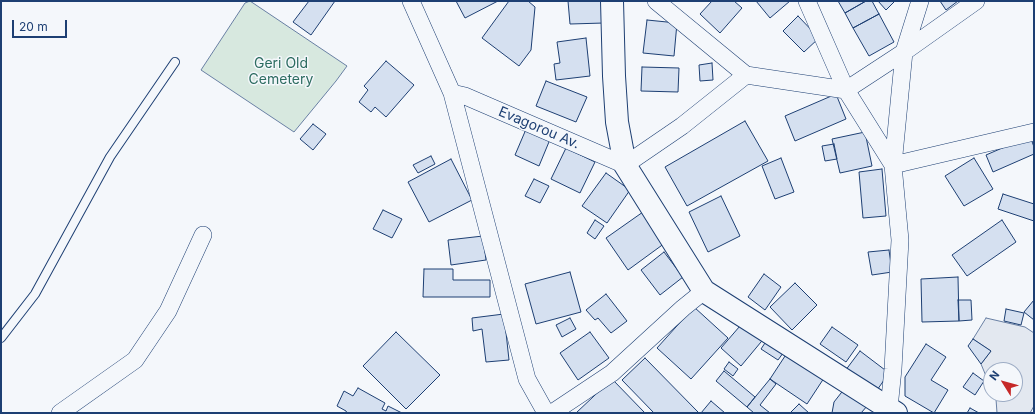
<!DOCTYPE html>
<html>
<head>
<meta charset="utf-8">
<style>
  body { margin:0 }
  #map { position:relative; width:1035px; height:414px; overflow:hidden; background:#f4f7fb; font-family:Inter,sans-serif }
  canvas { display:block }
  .frame { position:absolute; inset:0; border:2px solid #1d3f73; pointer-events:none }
  .north { position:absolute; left:983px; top:362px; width:40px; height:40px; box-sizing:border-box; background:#f4f7fb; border:1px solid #9eadc5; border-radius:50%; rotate:307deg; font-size:11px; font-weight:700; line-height:16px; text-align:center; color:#1d3f73 }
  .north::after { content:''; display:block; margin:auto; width:14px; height:18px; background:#c62828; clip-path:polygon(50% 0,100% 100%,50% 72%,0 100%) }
  .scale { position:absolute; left:12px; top:20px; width:55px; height:18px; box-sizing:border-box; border:2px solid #1d3f73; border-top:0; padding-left:5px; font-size:12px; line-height:14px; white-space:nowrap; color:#1d3f73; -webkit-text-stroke:3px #f4f7fb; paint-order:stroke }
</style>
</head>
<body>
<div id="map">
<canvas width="1035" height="414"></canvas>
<div class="frame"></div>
<div class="north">N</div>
<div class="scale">20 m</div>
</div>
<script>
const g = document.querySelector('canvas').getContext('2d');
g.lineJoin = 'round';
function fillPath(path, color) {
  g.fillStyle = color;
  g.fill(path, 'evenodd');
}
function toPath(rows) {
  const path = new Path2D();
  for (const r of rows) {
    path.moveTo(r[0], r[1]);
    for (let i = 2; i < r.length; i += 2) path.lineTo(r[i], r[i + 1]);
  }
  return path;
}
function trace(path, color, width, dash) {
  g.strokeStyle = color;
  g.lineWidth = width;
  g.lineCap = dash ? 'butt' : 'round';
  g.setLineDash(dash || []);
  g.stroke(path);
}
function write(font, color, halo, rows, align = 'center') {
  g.font = font + ' Inter,sans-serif';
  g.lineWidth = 3;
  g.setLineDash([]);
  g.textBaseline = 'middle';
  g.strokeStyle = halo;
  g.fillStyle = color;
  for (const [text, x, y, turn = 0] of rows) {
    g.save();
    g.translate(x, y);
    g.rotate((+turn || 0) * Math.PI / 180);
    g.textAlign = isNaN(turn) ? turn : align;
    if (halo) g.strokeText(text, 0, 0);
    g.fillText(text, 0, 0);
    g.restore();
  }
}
const green = toPath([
  [250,1,347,66,336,81,294,132,201,70,245,3,250,1]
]);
fillPath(green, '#d7e8df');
trace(green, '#687fa3', 1);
const parking = toPath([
  [986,318,1025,327,1034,333,1034,406,1030,413,997,413,996,399,994,394,1015,394,1015,370,991,370,991,388,981,364,991,351,973,339,986,318]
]);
fillPath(parking, '#e3e8f0');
trace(parking, '#687fa3', 1);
const building = toPath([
  [309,1,335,1,311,35,293,22,309,1],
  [456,1,498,1,465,18,456,1],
  [509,1,528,1,535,7,531,50,519,66,482,38,509,1],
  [568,1,603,1,604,23,570,24,568,1],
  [712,1,734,1,742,8,720,33,700,14,712,1],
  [756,1,790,1,770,18,756,1],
  [838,1,866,1,845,13,838,1],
  [866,1,872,1,879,14,853,28,845,13,866,1],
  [878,1,895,1,886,10,878,1],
  [940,1,958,1,946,10,940,1],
  [879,14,894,42,869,56,853,28,879,14],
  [798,16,819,38,804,52,783,31,798,16],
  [647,20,677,23,674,56,643,53,647,20],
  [586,38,590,76,556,80,554,64,560,63,557,42,586,38],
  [386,61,414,85,386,117,375,107,371,112,359,102,368,90,364,86,386,61],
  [712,63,713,80,700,81,699,65,712,63],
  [642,67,679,68,678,92,641,91,642,67],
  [546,81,587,97,576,122,536,106,546,81],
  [836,94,846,119,795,141,785,116,836,94],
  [745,121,768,161,687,206,665,167,745,121],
  [313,124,326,134,313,150,300,139,313,124],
  [527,127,551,137,539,166,515,155,527,127],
  [865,132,872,166,840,173,832,139,865,132],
  [1030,136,1034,147,1034,154,993,172,986,155,1030,136],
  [834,144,837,159,825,161,822,146,834,144],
  [566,148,595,162,580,193,551,179,566,148],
  [431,156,435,164,418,173,413,165,431,156],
  [781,158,794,192,775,199,762,166,781,158],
  [974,158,993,189,964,206,945,176,974,158],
  [451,159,472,200,429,222,408,182,451,159],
  [882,169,886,216,863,218,859,172,882,169],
  [606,173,630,190,607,223,582,206,606,173],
  [534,179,549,186,540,203,525,196,534,179],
  [1003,194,1034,204,1034,221,998,209,1003,194],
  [721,196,740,236,708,252,689,212,721,196],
  [383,210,402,219,392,238,373,229,383,210],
  [643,212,665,243,628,270,606,238,643,212],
  [595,220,604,226,595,239,587,233,595,220],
  [1002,220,1016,242,967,276,952,255,1002,220],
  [483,236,486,260,451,265,448,240,483,236],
  [889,250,892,272,872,275,868,252,889,250],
  [664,252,683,277,660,295,641,270,664,252],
  [424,269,453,269,453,280,490,280,490,297,423,297,424,269],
  [570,272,581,312,536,324,525,284,570,272],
  [764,274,781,287,765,310,748,297,764,274],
  [958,277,959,321,922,322,921,279,958,277],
  [795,283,817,305,792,330,770,307,795,283],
  [606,294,627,321,611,333,598,318,595,320,586,310,606,294],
  [958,300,971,300,972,320,959,321,958,300],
  [1034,300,1034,320,1024,312,1034,300],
  [694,307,728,338,691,379,657,348,694,307],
  [1006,309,1024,313,1021,325,1004,321,1006,309],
  [504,314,509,360,486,362,482,329,473,331,472,318,504,314],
  [570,318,576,329,562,337,556,325,570,318],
  [746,319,766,336,741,366,721,348,746,319],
  [832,327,858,345,846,362,820,344,832,327],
  [396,332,440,375,406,409,363,366,396,332],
  [590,332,609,358,578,380,560,353,590,332],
  [769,337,786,349,778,360,761,349,769,337],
  [973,339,991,351,981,364,968,346,973,339],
  [926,344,946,357,931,380,948,390,934,413,905,396,905,377,926,344],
  [789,350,826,375,807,404,770,379,789,350],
  [860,351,889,373,875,393,845,371,860,351],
  [645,358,698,412,697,413,654,413,622,380,645,358],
  [729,362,738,369,733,376,724,369,729,362],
  [724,371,755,397,747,407,716,381,724,371],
  [973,373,984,381,975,395,963,387,973,373],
  [612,379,645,413,576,413,612,379],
  [770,379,776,384,760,405,770,413,754,413,747,407,770,379],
  [358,388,385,403,382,409,386,411,388,406,402,413,347,413,346,411,337,406,344,391,353,396,358,388],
  [845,388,868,405,861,413,832,413,834,402,845,388],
  [711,401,725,413,701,413,711,401],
  [799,404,809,413,790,413,799,404],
  [970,408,979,413,967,413,970,408]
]);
fillPath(building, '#d5e0f0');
trace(building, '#1d3f73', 1);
const service = toPath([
  [1,338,35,294,110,157,175,62]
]);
const minor = toPath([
  [411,1,452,93,527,379,546,413],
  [656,1,746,75,846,90,904,52,976,1],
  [807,1,846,90,893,165,900,240,893,369,889,408],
  [920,1,904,52,893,165,1034,132],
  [452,93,465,96,625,165,682,126,746,75],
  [60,413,135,360,168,311,203,235],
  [552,413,612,373,683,308,704,291]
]);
const secondary = toPath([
  [612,1,614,76,617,122,625,165,704,291,896,413]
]);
trace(service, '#1d3f73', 10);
trace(minor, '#1d3f73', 18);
trace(secondary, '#1d3f73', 24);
trace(service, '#f4f7fb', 8);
trace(minor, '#f4f7fb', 17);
trace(secondary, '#f4f7fb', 22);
write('14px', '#2c6c60', '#f4f7fb', [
  ["Geri Old",281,64],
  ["Cemetery",281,80]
]);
write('14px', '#1d3f73', '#f4f7fb', [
  ["Evagorou Av.",539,128,23]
]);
</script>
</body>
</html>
